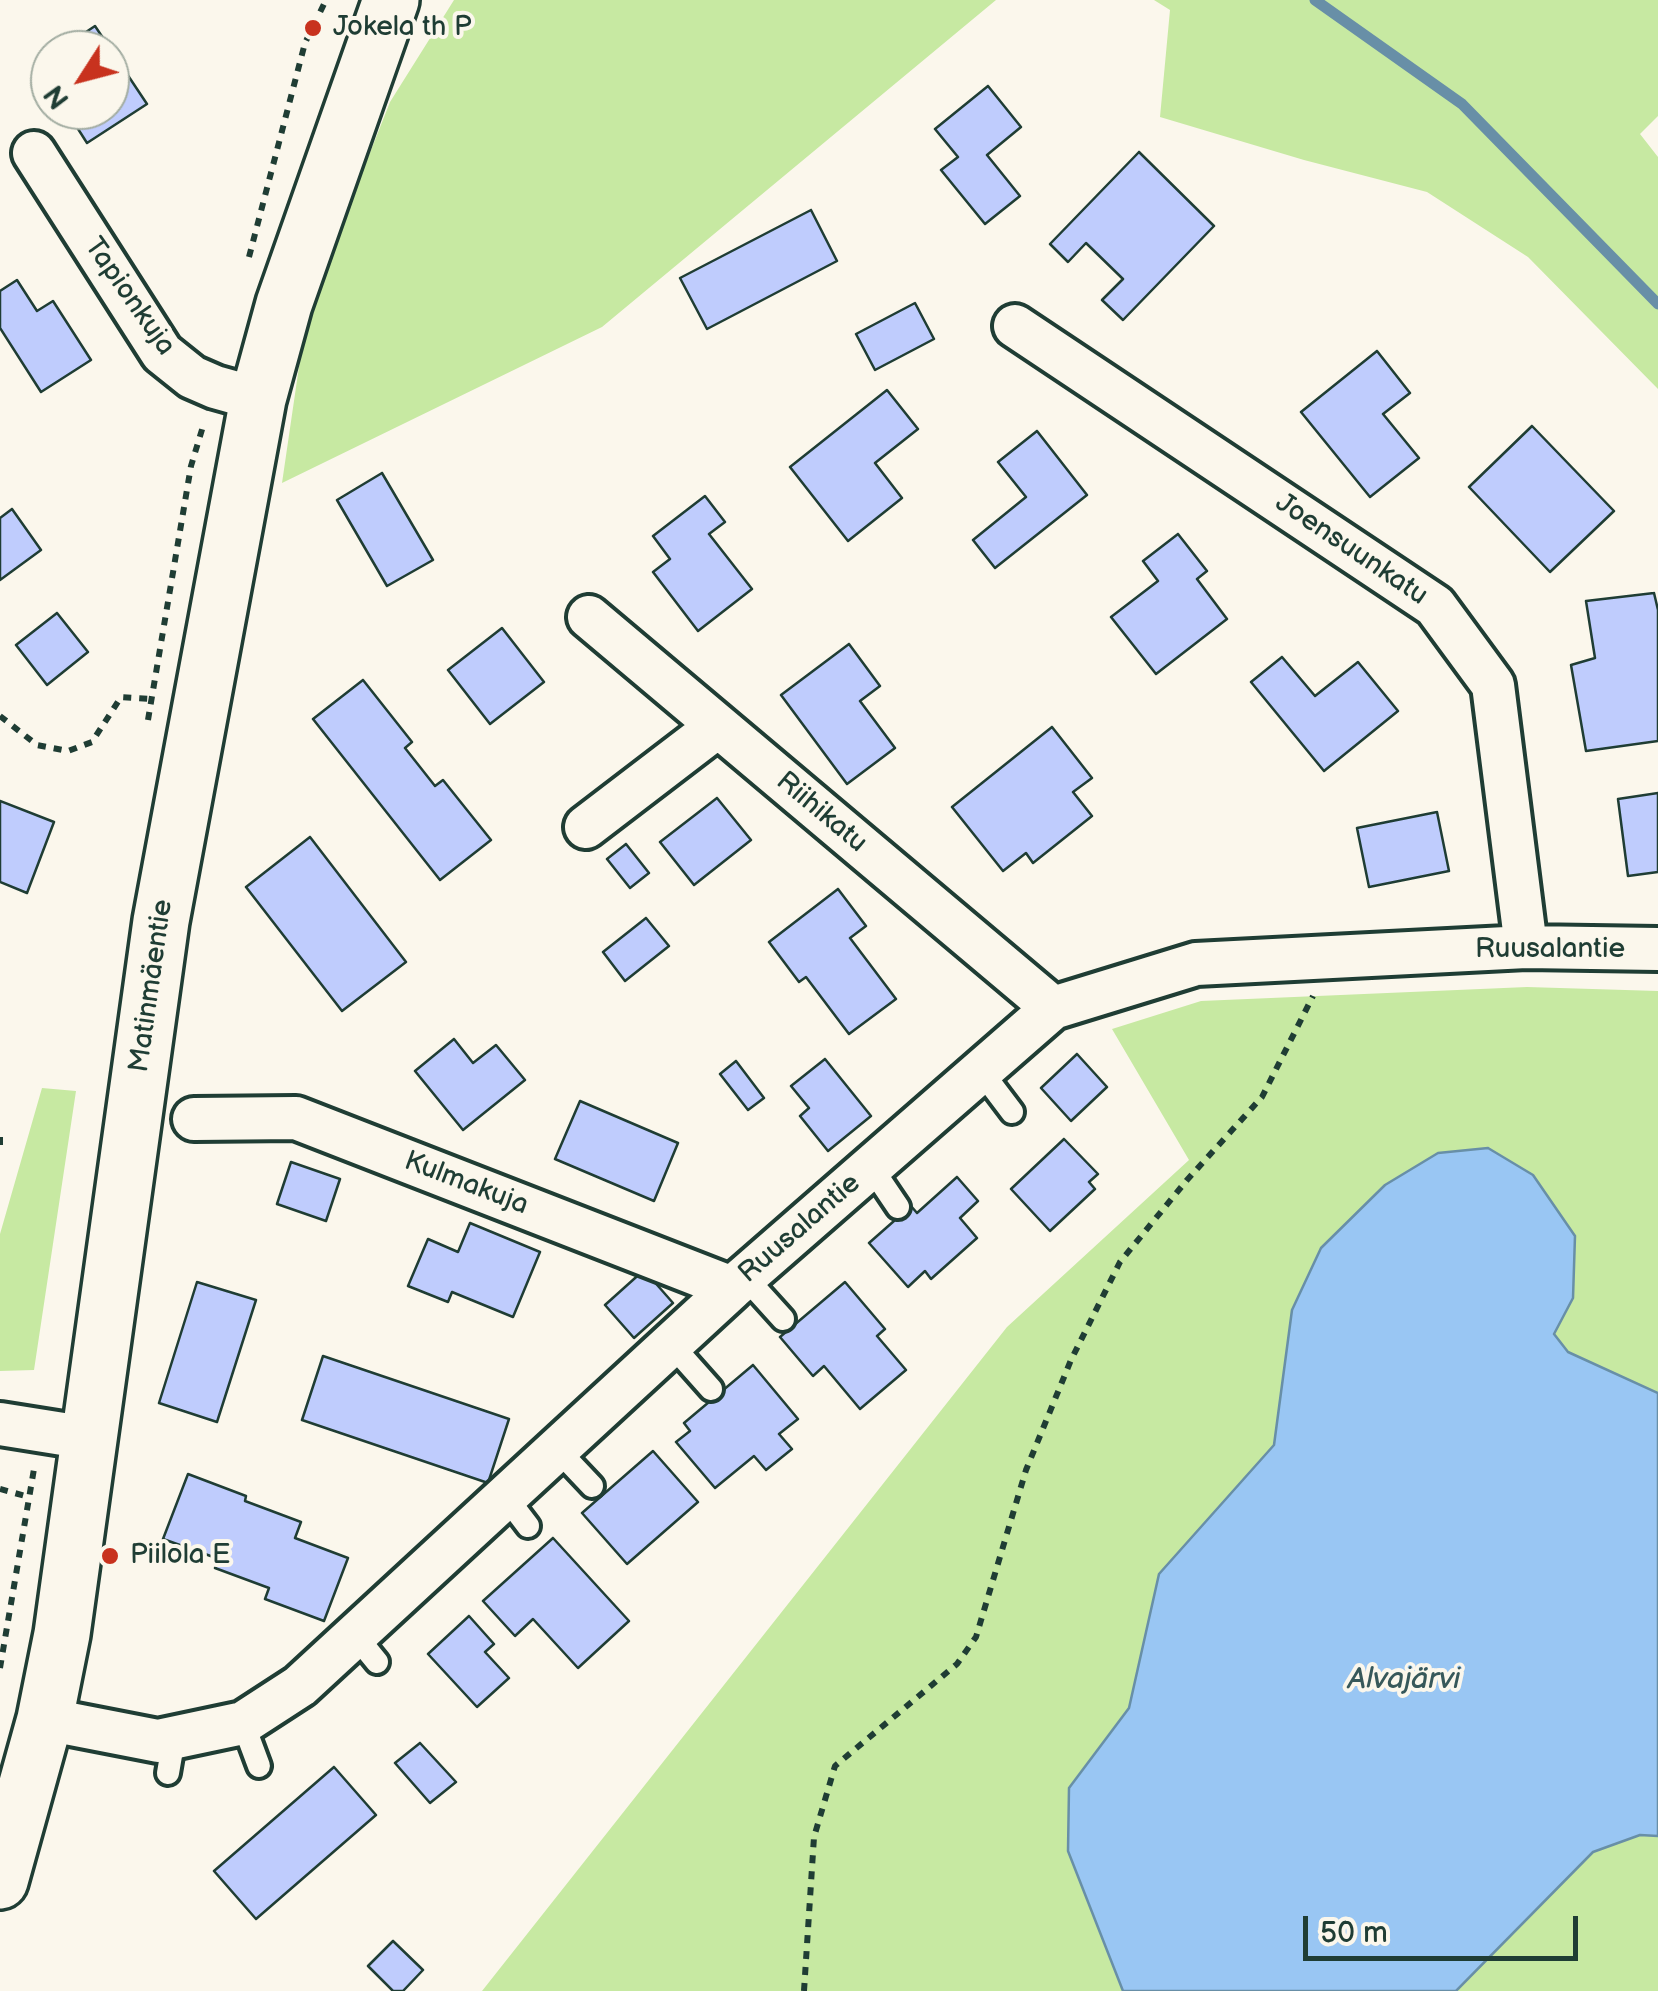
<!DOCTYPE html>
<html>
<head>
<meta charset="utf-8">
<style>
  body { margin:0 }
  #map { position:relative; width:1658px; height:1991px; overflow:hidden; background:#fbf7ec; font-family:"Balsamiq Sans",sans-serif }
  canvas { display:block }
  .north { position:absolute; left:30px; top:30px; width:100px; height:100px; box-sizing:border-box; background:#fbf7ec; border:2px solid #a3ada2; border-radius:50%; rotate:234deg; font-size:28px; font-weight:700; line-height:40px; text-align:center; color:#1f3d34 }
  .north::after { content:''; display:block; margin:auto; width:35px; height:45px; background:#c8321e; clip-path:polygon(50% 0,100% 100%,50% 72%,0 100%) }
  .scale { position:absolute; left:1303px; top:1916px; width:275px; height:45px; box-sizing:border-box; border:5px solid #1f3d34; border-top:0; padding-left:12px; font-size:30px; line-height:35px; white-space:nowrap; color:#1f3d34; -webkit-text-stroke:8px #fbf7ec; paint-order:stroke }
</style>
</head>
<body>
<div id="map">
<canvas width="1658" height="1991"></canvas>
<div class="north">N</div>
<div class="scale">50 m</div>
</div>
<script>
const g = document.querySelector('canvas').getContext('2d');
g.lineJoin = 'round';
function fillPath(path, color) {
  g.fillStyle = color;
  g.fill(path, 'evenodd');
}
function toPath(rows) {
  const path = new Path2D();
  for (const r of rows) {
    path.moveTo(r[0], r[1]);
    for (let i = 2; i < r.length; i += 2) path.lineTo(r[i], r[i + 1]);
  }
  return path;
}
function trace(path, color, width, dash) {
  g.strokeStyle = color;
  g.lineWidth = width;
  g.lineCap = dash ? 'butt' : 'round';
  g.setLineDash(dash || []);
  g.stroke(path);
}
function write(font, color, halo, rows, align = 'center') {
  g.font = font + ' "Balsamiq Sans",sans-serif';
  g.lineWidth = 8;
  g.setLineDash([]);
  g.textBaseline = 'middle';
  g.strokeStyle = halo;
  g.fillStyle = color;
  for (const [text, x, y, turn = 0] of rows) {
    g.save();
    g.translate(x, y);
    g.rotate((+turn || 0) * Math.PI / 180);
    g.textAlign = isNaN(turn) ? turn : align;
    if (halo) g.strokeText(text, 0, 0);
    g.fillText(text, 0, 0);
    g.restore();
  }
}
fillPath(toPath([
  [454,0,996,0,602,327,282,483,307,312,390,102],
  [1154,0,1658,0,1658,116,1640,134,1658,157,1658,389,1528,257,1427,192,1304,160,1160,117,1170,10],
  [1527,987,1658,991,1658,1393,1568,1352,1554,1334,1292,1311,1274,1445,1159,1574,1209,1991,482,1991,1007,1327,1189,1160,1112,1029,1201,1001],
  [42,1088,76,1091,34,1370,0,1371,0,1234],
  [1640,1835,1658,1836,1658,1991,1346,1991,1539,1857]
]), '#c7e9a2');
const water = toPath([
  [1488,1148,1533,1175,1575,1236,1573,1298,1554,1334,1568,1352,1658,1393,1658,1836,1640,1835,1593,1852,1456,1991,1123,1991,1068,1851,1069,1788,1129,1708,1159,1574,1274,1445,1292,1310,1321,1248,1385,1185,1438,1153,1488,1148]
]);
fillPath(water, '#99c6f3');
trace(water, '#688fa7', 2.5);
trace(toPath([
  [1315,0,1462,104,1658,304]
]), '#688fa7', 11);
const building = toPath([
  [95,26,147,104,87,143,66,110,110,110,110,50,59,50,95,26],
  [50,56,50,86,36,65,50,56],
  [988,86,1021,127,987,155,1020,196,985,224,941,170,958,157,935,129,988,86],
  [1139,152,1214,226,1123,320,1102,300,1123,279,1086,243,1068,262,1050,244,1139,152],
  [811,210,837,261,707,329,680,278,811,210],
  [17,280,37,311,53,301,91,360,41,392,0,328,0,291,17,280],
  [915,303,934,339,875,370,856,334,915,303],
  [1377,351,1410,393,1383,414,1419,458,1370,497,1301,412,1377,351],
  [887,390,918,429,875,463,902,498,848,541,790,467,887,390],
  [1532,426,1614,511,1550,572,1469,487,1532,426],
  [1037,431,1087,495,995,568,973,540,1026,497,998,462,1037,431],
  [382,473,433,560,387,586,337,500,382,473],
  [705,496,725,522,709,534,752,589,698,631,653,572,670,559,653,536,705,496],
  [12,509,41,550,0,580,0,518,12,509],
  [1178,534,1207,571,1197,579,1227,619,1156,674,1111,617,1158,581,1143,561,1178,534],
  [1654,593,1658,610,1658,741,1586,751,1571,665,1595,658,1586,601,1654,593],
  [57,613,88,652,47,685,16,645,57,613],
  [502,628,544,682,490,724,448,670,502,628],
  [849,644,880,686,860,701,895,748,847,784,781,695,849,644],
  [1282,657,1315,696,1358,662,1398,711,1324,771,1251,682,1282,657],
  [363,680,412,742,405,748,435,786,443,780,491,840,440,880,313,719,363,680],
  [1052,727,1092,778,1073,792,1092,816,1033,863,1026,853,1003,871,952,807,1052,727],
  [1658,793,1658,872,1628,876,1618,799,1658,793],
  [717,798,751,840,694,885,660,842,717,798],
  [0,801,54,822,27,893,0,882,0,801],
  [1437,812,1449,871,1369,887,1357,828,1437,812],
  [310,837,406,962,342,1011,246,887,310,837],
  [626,844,649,873,630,888,607,859,626,844],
  [838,889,866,926,850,938,896,999,849,1034,806,977,799,982,769,942,838,889],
  [646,918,669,946,625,981,603,952,646,918],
  [454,1039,473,1063,496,1045,525,1080,463,1130,415,1071,454,1039],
  [1077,1054,1107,1087,1071,1121,1041,1088,1077,1054],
  [825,1059,871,1116,828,1151,800,1116,809,1108,791,1086,825,1059],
  [736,1061,764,1098,748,1110,720,1074,736,1061],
  [580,1101,678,1143,654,1201,555,1159,580,1101],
  [1064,1139,1098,1174,1089,1182,1095,1189,1050,1231,1011,1189,1064,1139],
  [291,1162,340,1179,326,1221,277,1204,291,1162],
  [957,1177,978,1201,960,1218,977,1238,931,1279,925,1271,908,1287,869,1243,911,1206,917,1213,957,1177],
  [470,1223,540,1252,513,1317,452,1292,448,1302,408,1286,428,1239,458,1252,470,1223],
  [644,1270,673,1303,634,1338,605,1305,644,1270],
  [197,1282,256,1300,217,1422,159,1403,197,1282],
  [845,1282,885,1329,877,1336,906,1370,860,1409,824,1366,813,1376,780,1337,845,1282],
  [323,1356,509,1419,488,1483,302,1420,323,1356],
  [753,1365,798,1419,779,1434,792,1449,766,1470,754,1456,715,1488,676,1442,690,1431,684,1423,753,1365],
  [653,1451,698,1502,627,1564,582,1513,653,1451],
  [188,1474,246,1496,245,1501,301,1522,295,1538,348,1558,324,1621,265,1599,269,1588,215,1568,219,1559,163,1539,188,1474],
  [553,1538,629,1621,578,1668,533,1619,515,1636,483,1601,553,1538],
  [469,1616,494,1644,485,1652,509,1678,477,1707,428,1654,469,1616],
  [420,1743,456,1782,430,1803,395,1763,420,1743],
  [334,1767,376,1815,256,1919,214,1871,334,1767],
  [393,1941,423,1970,403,1991,393,1991,368,1966,393,1941]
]);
fillPath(building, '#bfccfd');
trace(building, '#1f3d34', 2.5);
const lane = toPath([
  [981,1071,1012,1112],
  [871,1167,898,1207],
  [745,1277,783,1319],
  [671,1344,711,1389],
  [557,1449,592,1486],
  [506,1497,528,1526],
  [355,1635,377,1662],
  [243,1723,259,1766],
  [168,1773,174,1738]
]);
const street = toPath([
  [34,153,162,353,192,377,215,387,258,399],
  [1015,326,1435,606,1493,685,1526,947],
  [589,617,1053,1008],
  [586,827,718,726],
  [194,1119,296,1118,732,1288],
  [0,1424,88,1438],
  [45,1719,158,1741,243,1723,300,1686,732,1288,1053,1008,1196,964,1526,947,1658,949]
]);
const secondary = toPath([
  [0,1881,45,1719,62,1634,161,921,258,399,284,304,391,0]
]);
trace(lane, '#1f3d34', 30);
trace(street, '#1f3d34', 50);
trace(secondary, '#1f3d34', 62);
trace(toPath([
  [249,257,305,43,326,0],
  [0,716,37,745,68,751,92,742,121,697,152,699],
  [148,720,191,466,204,423],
  [0,1137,0,1145],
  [0,1489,29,1497],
  [0,1668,34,1469],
  [804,1991,814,1837,835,1766,957,1664,976,1637,1026,1470,1071,1360,1120,1262,1187,1180,1262,1097,1313,996]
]), '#1f3d34', 6, [8, 8]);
trace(lane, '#fbf7ec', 22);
trace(street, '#fbf7ec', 42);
trace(secondary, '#fbf7ec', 55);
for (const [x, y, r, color] of [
  [313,28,10,"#c8321e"],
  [110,1556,10,"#c8321e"]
]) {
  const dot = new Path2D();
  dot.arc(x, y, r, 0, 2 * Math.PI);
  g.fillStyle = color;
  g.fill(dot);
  trace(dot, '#fbf7ec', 4);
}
write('28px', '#1f3d34', '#fbf7ec', [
  ["Jokela th P",333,28],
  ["Piilola E",130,1556]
], 'left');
write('28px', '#1f3d34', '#fbf7ec', [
  ["Tapionkuja",129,297,55],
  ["Joensuunkatu",1351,550,34],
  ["Riihikatu",821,813,40],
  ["Ruusalantie",1550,950],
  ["Matinmäentie",152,986,-82],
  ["Kulmakuja",466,1184,21],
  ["Ruusalantie",800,1229,-41]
]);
write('italic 30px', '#37585a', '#fbf7ec', [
  ["Alvajärvi",1404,1680]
]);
</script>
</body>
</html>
